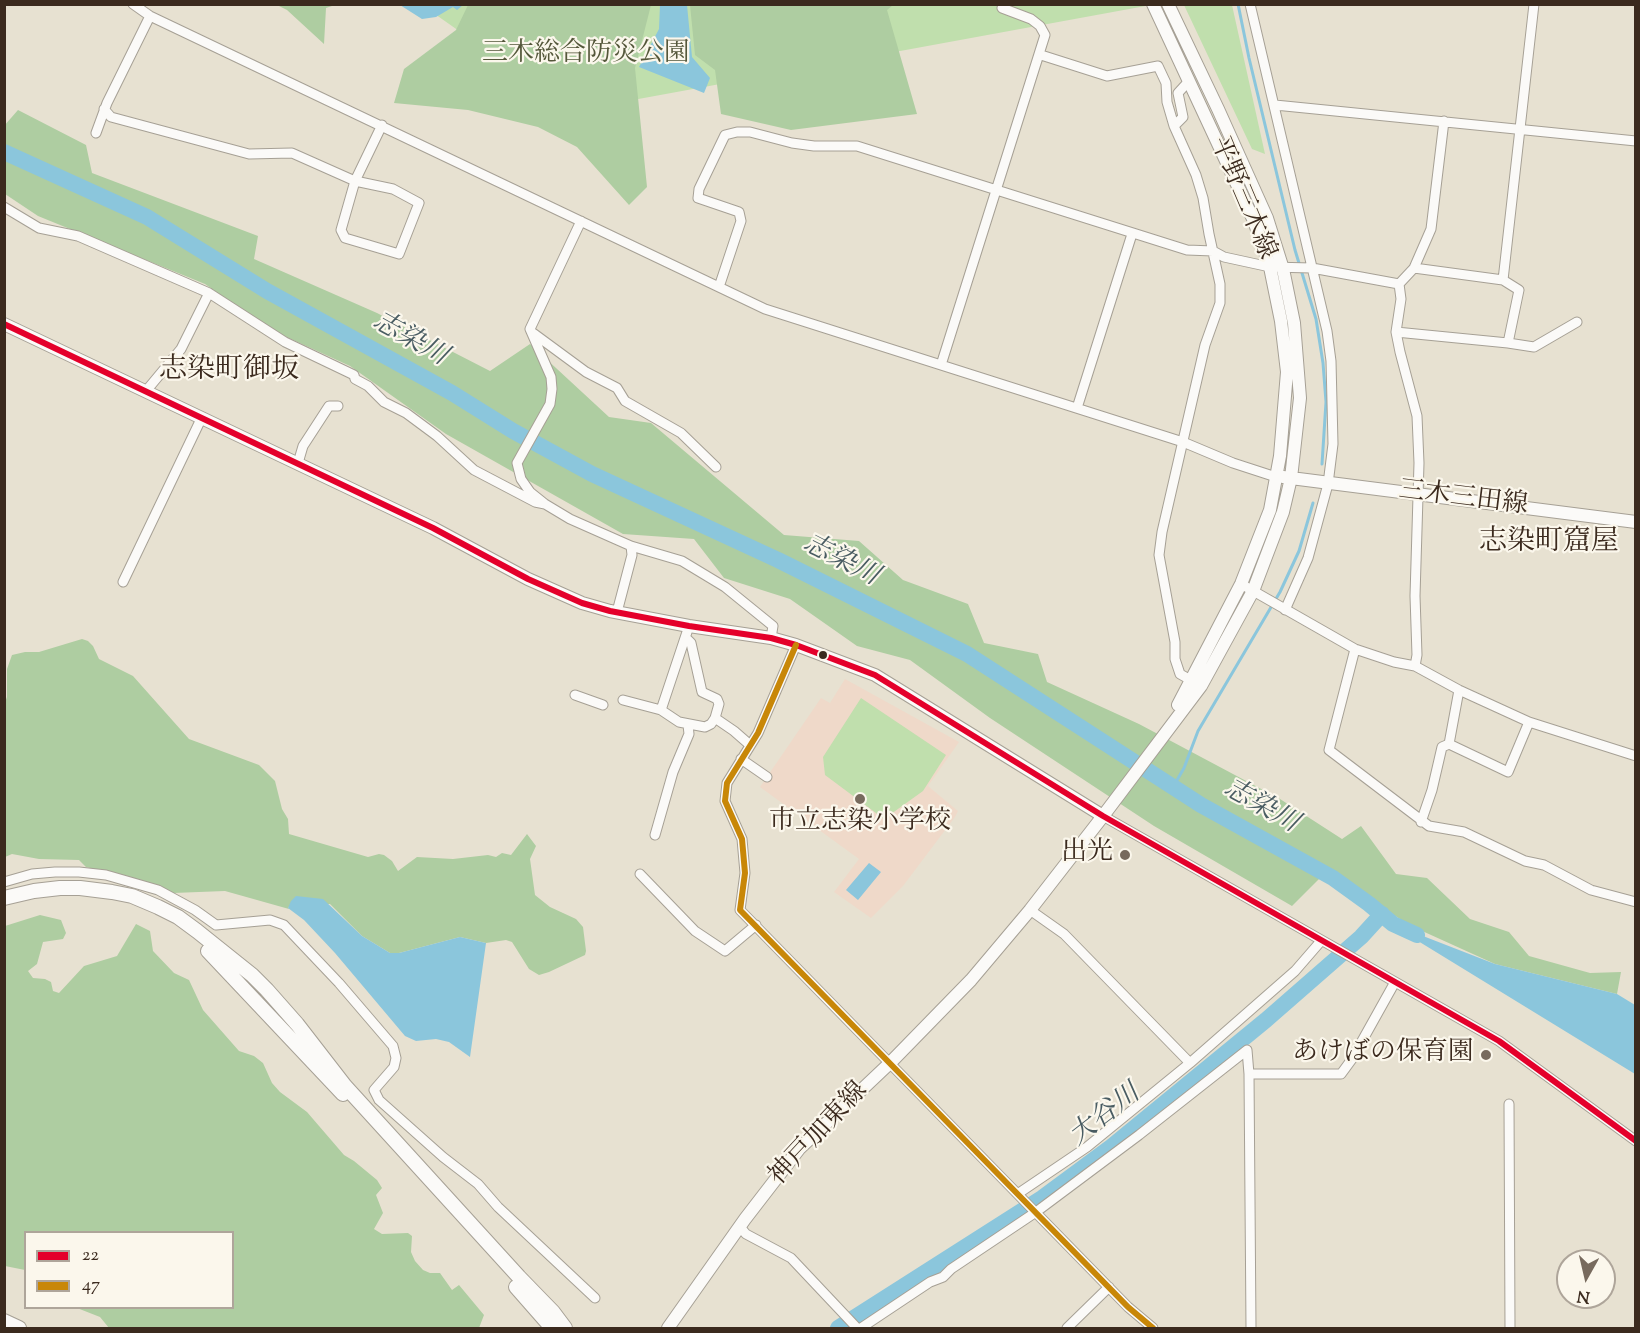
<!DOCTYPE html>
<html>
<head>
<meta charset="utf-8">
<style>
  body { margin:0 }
  #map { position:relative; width:1640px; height:1333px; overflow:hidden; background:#e7e1d1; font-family:"Sorts Mill Goudy",serif }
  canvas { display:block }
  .frame { position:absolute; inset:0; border:6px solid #3b2a1e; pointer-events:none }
  .legend { position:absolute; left:24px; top:1231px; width:210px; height:78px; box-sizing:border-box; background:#fbf7ec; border:2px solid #aea59a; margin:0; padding:8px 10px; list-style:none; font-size:18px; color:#3b2a1e }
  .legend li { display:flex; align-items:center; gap:12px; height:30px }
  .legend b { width:30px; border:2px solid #aea59a }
  .north { position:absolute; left:1556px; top:1249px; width:60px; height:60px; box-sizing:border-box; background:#fbf7ec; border:2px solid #aea59a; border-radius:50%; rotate:188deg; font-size:16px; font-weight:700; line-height:24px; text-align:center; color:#3b2a1e }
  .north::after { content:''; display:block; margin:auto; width:21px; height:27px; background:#776a5d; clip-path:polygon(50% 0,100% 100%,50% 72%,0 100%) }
</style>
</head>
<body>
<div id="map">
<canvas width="1640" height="1333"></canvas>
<div class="frame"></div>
<ul class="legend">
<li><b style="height:8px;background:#e4002b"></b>22</li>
<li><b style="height:8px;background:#c88708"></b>47</li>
</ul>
<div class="north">N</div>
</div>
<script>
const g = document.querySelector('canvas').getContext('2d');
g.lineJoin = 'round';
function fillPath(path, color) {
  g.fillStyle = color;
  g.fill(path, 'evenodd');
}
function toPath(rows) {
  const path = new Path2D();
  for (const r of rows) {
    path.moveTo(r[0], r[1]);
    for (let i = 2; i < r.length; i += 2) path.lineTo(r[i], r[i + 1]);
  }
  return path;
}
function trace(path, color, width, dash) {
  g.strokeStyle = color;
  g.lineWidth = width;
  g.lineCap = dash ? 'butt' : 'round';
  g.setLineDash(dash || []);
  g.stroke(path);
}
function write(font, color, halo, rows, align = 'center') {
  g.font = font + ' "Sorts Mill Goudy","Noto Serif JP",serif';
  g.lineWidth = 4.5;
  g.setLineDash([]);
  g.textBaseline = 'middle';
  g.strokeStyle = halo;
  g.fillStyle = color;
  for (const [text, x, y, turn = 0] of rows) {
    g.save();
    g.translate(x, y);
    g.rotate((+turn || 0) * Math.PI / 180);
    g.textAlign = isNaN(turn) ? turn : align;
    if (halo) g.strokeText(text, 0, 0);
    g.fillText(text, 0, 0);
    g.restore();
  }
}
fillPath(toPath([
  [845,679,959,742,928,786,958,811,955,817,903,886,871,918,834,892,859,859,760,787,821,698,830,703]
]), '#efd9c9');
fillPath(toPath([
  [422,5,1151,5,573,111],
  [1184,5,1232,5,1265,154,1252,149],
  [861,698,946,755,923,791,884,819,825,775,823,757]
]), '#c0dfad');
fillPath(toPath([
  [277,5,335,5,326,8,324,44,287,10],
  [468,5,651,5,635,68,647,187,629,205,577,147,538,127,468,110,394,103,404,69,456,30],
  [690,5,893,5,887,10,917,114,791,130,721,114,715,70,695,55],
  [18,110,86,145,92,173,258,236,254,259,377,313,490,371,530,344,609,417,651,423,784,535,859,541,903,580,968,604,984,643,1038,654,1047,682,1139,724,1280,799,1342,839,1361,826,1396,874,1427,878,1470,919,1509,932,1529,956,1590,973,1621,972,1617,994,1495,964,1409,925,1327,871,1292,906,1154,826,990,718,910,660,857,646,790,599,724,578,694,539,623,534,446,434,350,366,269,329,205,284,38,216,5,194,4,126],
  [82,639,88,641,93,646,99,659,133,676,189,739,259,765,275,781,282,809,288,819,289,834,368,857,379,854,384,855,392,861,398,871,417,857,453,859,488,855,496,857,502,853,511,855,527,834,536,846,530,859,535,895,550,907,576,919,583,927,586,951,585,955,549,972,539,975,529,969,512,942,506,940,486,943,460,937,399,953,390,953,362,936,330,904,288,907,289,909,225,891,173,893,136,879,86,867,79,860,39,859,12,854,5,857,4,705,7,697,7,669,12,655,25,652,39,652],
  [40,915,61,920,66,933,63,939,43,942,37,964,28,971,33,978,45,979,51,982,53,991,59,993,84,966,117,956,136,924,150,931,153,951,174,973,189,980,203,1010,239,1051,254,1056,263,1063,272,1083,280,1092,307,1112,344,1155,354,1161,377,1180,382,1188,376,1195,383,1213,374,1229,382,1234,408,1233,412,1236,411,1252,415,1261,423,1270,430,1273,440,1273,452,1290,459,1285,484,1315,479,1328,109,1328,100,1317,77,1308,232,1308,232,1232,26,1232,25,1270,5,1266,5,926]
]), '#aecda1');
fillPath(toPath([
  [400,5,463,5,457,10,453,7,436,17,422,19],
  [660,5,687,5,692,57,710,78,704,93,639,67,659,29],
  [869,863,881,872,858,900,846,890],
  [296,896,323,899,362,936,390,953,399,953,460,937,486,943,470,1057,449,1042,436,1039,416,1041,405,1036,335,953,304,920,288,908,291,901],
  [1387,922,1495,964,1617,994,1635,1005,1635,1074]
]), '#8bc6dc');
trace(toPath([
  [1238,4,1249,58,1295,250,1316,319,1323,363,1326,402,1322,464],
  [1173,787,1184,768,1198,731,1280,592,1299,551,1313,503]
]), '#8bc6dc', 3);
trace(toPath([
  [4,152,147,217,267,291,452,393,513,431,592,474,778,560,967,654,1201,805,1333,878,1369,904,1393,924,1417,935],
  [838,1328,1042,1198,1111,1147,1266,1020,1361,937,1382,914]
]), '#8bc6dc', 16);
const minor = toPath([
  [133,4,150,16,765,309,1183,442,1233,463,1276,477],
  [1250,4,1327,331,1331,361,1333,444,1328,484,1308,558,1285,610],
  [1041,55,1107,76,1158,66,1166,83,1167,102,1174,126,1196,175,1203,198,1209,234,1220,284,1220,303,1205,345,1162,532,1159,555,1175,642,1175,659,1180,674,1196,683],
  [1275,105,1636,141],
  [104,109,111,117,249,154,292,153,355,181,393,189,419,203,399,254,345,238,341,230,355,181,382,125],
  [1174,126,1183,117,1178,93,1189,81],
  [96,133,107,103,150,16],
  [4,207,39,228,78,236,209,293,285,342,354,375,355,379,368,386,384,402,406,413,437,436,474,470,535,502,545,504],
  [581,221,530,329,551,377,552,389,550,404,517,463,521,479,530,492,545,504,570,519,631,546,682,561,725,587,773,626,771,638],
  [1414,268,1503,280,1534,4],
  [1503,280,1519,290,1508,343],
  [719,287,741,221,739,212,698,198,699,189,725,135,737,132,750,132,792,143,814,146,857,146,1187,250,1213,251,1224,257,1270,267,1312,268,1399,284],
  [1396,332,1508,343,1534,347,1577,322],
  [533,333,586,372,617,388,625,401,681,433,716,467],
  [941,365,1045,35,1040,26,1031,19,1002,8],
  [146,391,181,349,209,293],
  [1077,408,1132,234],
  [298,463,303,446,329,406,338,406],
  [123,582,202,417],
  [1241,584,1355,649,1394,662,1415,666,1459,690,1529,722,1636,756],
  [617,612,632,555,631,546],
  [686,638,691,643,702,692,717,699,719,704,715,718,711,724,705,727,679,722,661,710,689,626],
  [796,645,758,733,727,783,725,801,742,839,745,873,740,910,1128,1307,1153,1328],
  [1355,649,1329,750,1429,826,1464,832,1525,861,1544,865,1591,890,1636,902],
  [1415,666,1417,655,1415,596,1419,463,1417,416,1400,352,1396,332,1401,299,1399,284,1414,268,1431,229,1444,121],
  [575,695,603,705],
  [623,700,661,710],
  [715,718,734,731,750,745],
  [1449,744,1508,772,1529,722],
  [741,759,767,777],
  [1103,816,1499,1041,1636,1141],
  [1421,822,1432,790,1442,747,1449,744,1459,690],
  [655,835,673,772,689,734,688,725],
  [640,874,695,931,725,951,756,925],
  [4,882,32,874,55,872,79,872,106,875,158,890,195,910,216,925,270,920,284,925,339,983,393,1046,396,1058,394,1067,374,1090,379,1100,443,1157,478,1184,498,1207,595,1298],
  [1190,1063,1295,971,1321,941],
  [1509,1104,1510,1328],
  [1019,1193,1087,1147,1190,1063,1064,934,1030,910],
  [740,1227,746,1234,791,1258,857,1328],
  [861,1328,930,1282,943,1277,951,1269,1036,1212,1139,1135,1247,1050,1249,1074],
  [1067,1328,1109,1287],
  [1251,1328,1249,1074,1341,1074,1352,1059,1395,982]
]);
const major = toPath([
  [1153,4,1254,221,1270,267,1281,321,1287,372,1280,456,1270,510,1241,584,1178,705],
  [4,324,433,528,528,579,582,603,610,611,689,626,771,638,796,645,875,675,1103,816],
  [1283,477,1636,522],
  [668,1328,745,1219,799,1149,891,1062,971,980,1030,910,1103,816,1201,686,1253,591,1283,512,1291,478,1300,398,1294,323,1283,269,1267,218,1218,109,1168,4]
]);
const highway = toPath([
  [4,898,34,891,60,888,80,888,112,892,132,896,158,907,178,917,197,931,252,975,267,990,297,1024,345,1086,519,1277,553,1312,565,1328],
  [208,951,343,1094],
  [516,1287,552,1328],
  [4,1321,19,1328]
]);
trace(minor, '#a6a095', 11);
trace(major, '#a6a095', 14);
trace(highway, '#a6a095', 16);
trace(minor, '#fbfaf8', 9);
trace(major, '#fbfaf8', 12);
trace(highway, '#fbfaf8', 14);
trace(toPath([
  [4,324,433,528,528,579,582,603,610,611,689,626,771,638,796,645,875,675,1103,816,1499,1041,1636,1141]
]), '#e4002b', 6);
trace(toPath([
  [796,645,758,733,727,783,725,801,742,839,745,873,740,910,1128,1307,1153,1328]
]), '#c88708', 6);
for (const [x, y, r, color] of [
  [823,655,5,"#3b2a1e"],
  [860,799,6,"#776a5d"],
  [1125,855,6,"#776a5d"],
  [1486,1055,6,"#776a5d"]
]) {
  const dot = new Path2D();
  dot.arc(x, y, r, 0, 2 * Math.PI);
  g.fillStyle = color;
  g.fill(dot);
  trace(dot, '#fbf7ec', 2);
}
write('26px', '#54573a', '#fbf7ec', [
  ["三木総合防災公園",586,56]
]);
write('26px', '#3b2a1e', '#fbf7ec', [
  ["平野三木線",1241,199,67],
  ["三木三田線",1463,500,7],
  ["神戸加東線",820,1135,-47]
]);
write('26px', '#3b2a1e', '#fbf7ec', [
  ["市立志染小学校",860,824,"center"],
  ["出光",1113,855],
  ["あけぼの保育園",1474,1055]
], 'right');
write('italic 27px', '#495c62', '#fbf7ec', [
  ["志染川",409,341,29],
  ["志染川",840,562,27],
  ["志染川",1260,808,29],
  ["大谷川",1106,1117,-38]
]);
write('28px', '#3b2a1e', '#fbf7ec', [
  ["志染町御坂",229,372],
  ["志染町窟屋",1549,544]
]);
</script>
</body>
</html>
